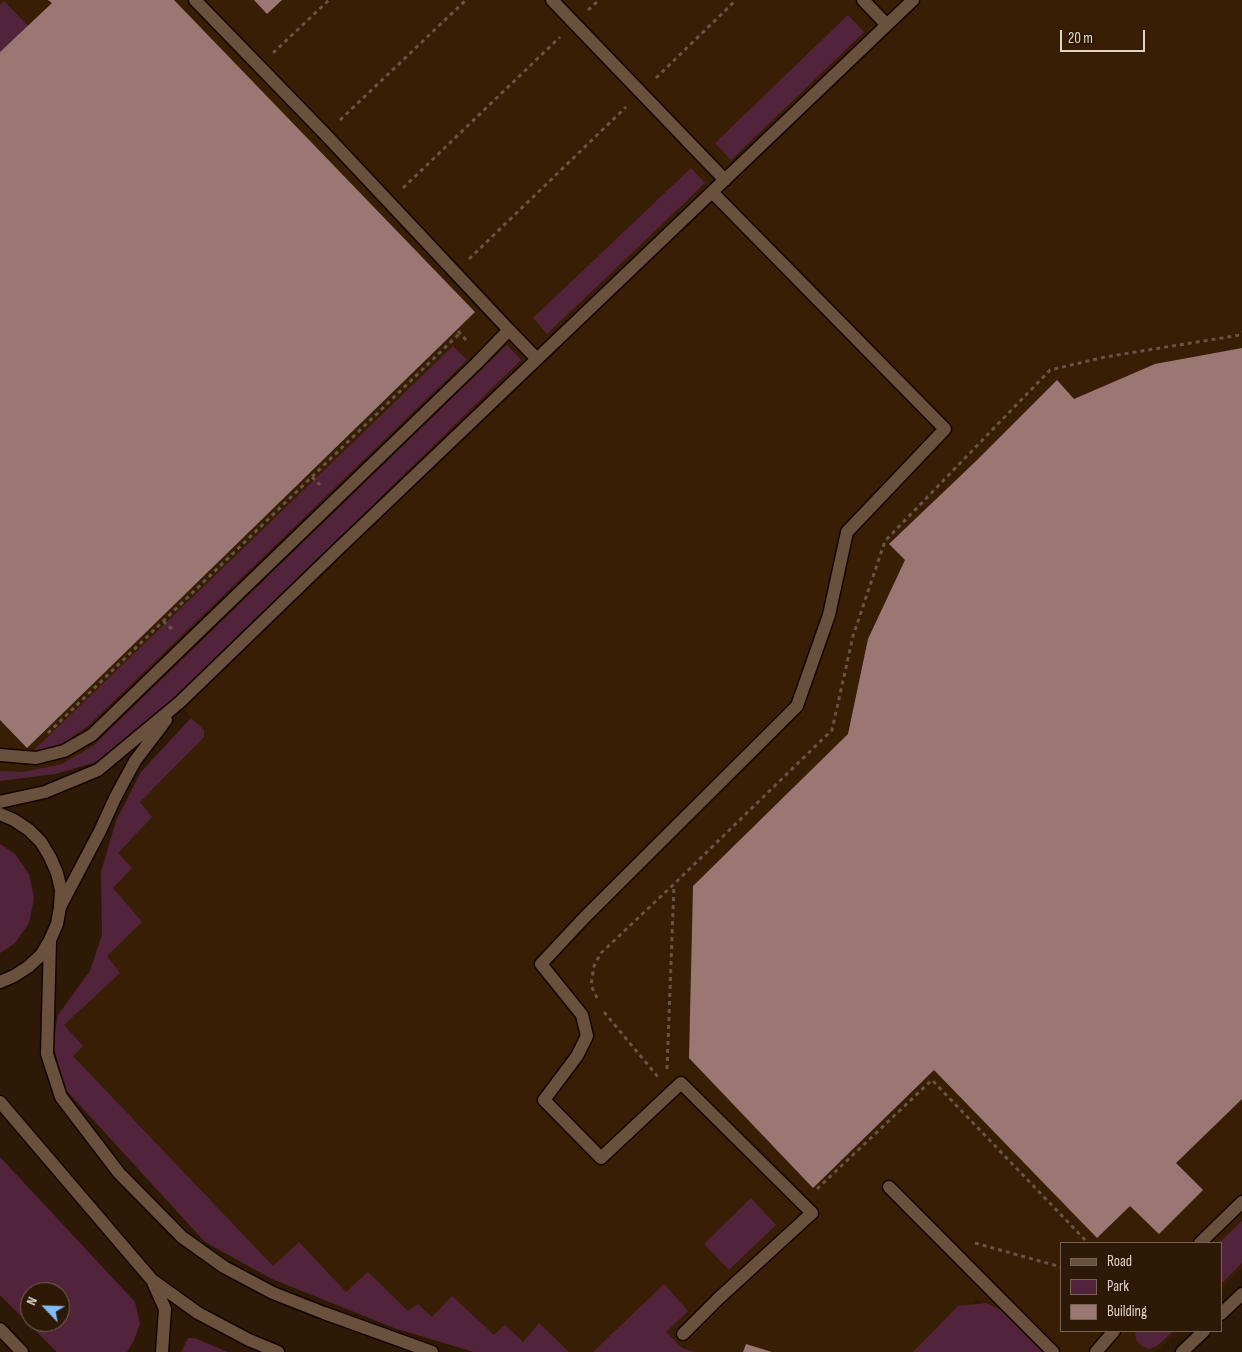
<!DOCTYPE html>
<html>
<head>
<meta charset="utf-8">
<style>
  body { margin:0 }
  #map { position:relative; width:1242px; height:1352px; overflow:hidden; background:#2e1907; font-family:"Sofia Sans Condensed",sans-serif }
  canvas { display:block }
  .legend { position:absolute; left:1060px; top:1242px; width:162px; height:90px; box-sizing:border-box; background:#2e1907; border:1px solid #766354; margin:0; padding:6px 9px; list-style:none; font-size:15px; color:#e1d3c7 }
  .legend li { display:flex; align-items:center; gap:10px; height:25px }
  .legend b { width:25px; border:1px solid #766354 }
  .north { position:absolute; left:20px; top:1282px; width:50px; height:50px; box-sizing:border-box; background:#2e1907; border:1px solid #766354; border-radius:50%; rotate:294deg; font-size:14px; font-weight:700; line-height:20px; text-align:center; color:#e1d3c7 }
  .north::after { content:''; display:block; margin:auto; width:18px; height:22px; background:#7ebdf9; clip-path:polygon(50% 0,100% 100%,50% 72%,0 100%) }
  .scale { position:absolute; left:1060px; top:30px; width:85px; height:22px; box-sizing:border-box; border:2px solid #e1d3c7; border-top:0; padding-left:6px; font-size:15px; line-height:18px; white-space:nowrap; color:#e1d3c7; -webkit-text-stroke:4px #2e1907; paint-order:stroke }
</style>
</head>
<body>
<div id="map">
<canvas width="1242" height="1352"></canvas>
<ul class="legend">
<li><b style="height:6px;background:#6a513d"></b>Road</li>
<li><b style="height:14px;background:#52243b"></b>Park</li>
<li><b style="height:14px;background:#9b7774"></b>Building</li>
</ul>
<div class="north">N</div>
<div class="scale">20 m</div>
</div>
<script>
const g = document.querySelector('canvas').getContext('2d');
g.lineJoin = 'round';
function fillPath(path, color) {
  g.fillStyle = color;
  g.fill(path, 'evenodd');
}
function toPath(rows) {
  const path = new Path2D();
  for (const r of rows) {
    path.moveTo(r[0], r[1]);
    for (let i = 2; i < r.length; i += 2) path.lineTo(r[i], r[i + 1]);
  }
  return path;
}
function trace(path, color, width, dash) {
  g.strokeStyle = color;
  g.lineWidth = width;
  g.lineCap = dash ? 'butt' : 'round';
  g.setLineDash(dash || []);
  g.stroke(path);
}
fillPath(toPath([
  [0,0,1242,0,1242,1269,1221,1289,1221,1243,1061,1243,1061,1331,1178,1331,1159,1349,1154,1352,1027,1352,977,1299,923,1352,474,1352,394,1328,272,1279,205,1242,65,1089,58,1015,90,971,102,935,101,872,116,821,141,772,191,718,176,698,96,762,55,774,0,781]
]), '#381e05');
fillPath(toPath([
  [4,1,28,26,0,52,0,5],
  [848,15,864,32,731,160,715,143],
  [691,168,705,183,547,334,533,318],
  [507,345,521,360,134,738,96,762,55,774,0,781,0,771,23,772,62,764,93,746],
  [453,346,467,360,89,725,62,744,44,751,33,751],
  [191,718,204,730,204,737,140,802,152,817,118,853,132,868,113,888,142,922,107,956,120,973,64,1025,83,1046,73,1056,273,1266,299,1242,346,1292,368,1272,408,1311,418,1304,432,1317,452,1296,494,1335,505,1325,523,1342,539,1323,569,1352,474,1352,394,1328,272,1279,205,1242,65,1089,53,1044,58,1015,90,971,102,935,101,872,116,821,141,772],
  [0,844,15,854,29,874,34,898,29,923,15,943,0,953],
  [0,1157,135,1302,140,1324,134,1340,127,1352,57,1352,0,1295],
  [30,1292,60,1292,60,1322,30,1322],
  [751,1198,776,1225,729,1270,704,1244],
  [1242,1221,1242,1263,1221,1284,1221,1243,1219,1243],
  [664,1284,688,1311,666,1332,682,1348,694,1352,593,1352],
  [986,1303,1001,1310,1042,1352,913,1352,958,1306],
  [1135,1331,1173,1331,1157,1346,1149,1349,1141,1346,1136,1340],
  [188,1338,194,1338,228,1352,181,1352]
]), '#52243b');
fillPath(toPath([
  [48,0,174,0,475,312,27,748,0,720,0,52,52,3],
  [254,0,282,0,267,14],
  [1242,348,1242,1099,1176,1163,1203,1190,1159,1234,1130,1206,1097,1238,934,1070,813,1188,689,1058,693,886,848,734,868,639,905,560,889,544,974,463,1057,380,1074,399,1155,364],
  [746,1344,772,1352,743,1352]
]), '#9b7774');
const service = toPath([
  [195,0,325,134,509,330],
  [552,0,725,180],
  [863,0,887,25],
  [0,755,36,758,64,751,92,735,477,363,509,330,537,359],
  [0,802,45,792,98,770,180,702,335,552,913,0],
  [60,907,100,831,116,796,135,761,166,720],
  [889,1187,1053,1352],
  [1200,1243,1242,1202],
  [683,1334,719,1298,812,1213,681,1083,601,1158,544,1100,577,1056,587,1036,582,1015,541,964,585,917,797,706,829,615,847,532,945,429,712,192],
  [1096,1352,1114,1331]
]);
const minor = toPath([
  [0,814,14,820,29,830,41,842,50,857,57,873,61,890,60,907,57,924,50,940,41,955,28,967,14,976,0,982],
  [50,940,47,1054,61,1097,119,1173,182,1237,224,1267,273,1293,324,1313,432,1352],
  [0,1102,152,1280,198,1313,249,1340,278,1352],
  [153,1282,165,1309,162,1352],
  [1221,1314,1242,1294],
  [1182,1352,1204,1331]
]);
const secondary = toPath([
  [0,1329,22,1352]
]);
trace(service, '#150400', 15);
trace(minor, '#150400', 15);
trace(secondary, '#150400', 15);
trace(toPath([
  [588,10,599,0],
  [273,53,329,0],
  [656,78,736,0],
  [340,120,466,0],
  [403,188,560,37],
  [469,259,626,107],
  [458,331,468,342],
  [312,477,320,485],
  [163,621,172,629],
  [48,733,460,333],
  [597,998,591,985,594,966,601,953,674,884,832,730,853,636,885,541,1050,370,1105,357,1240,335,1242,332],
  [604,1012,658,1077],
  [667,1069,674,885],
  [817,1189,932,1080,1088,1243],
  [975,1243,1061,1267]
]), '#685545', 3, [4, 4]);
trace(service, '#6a513d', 12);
trace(minor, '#6a513d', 12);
trace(secondary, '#6a513d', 12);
</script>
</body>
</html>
